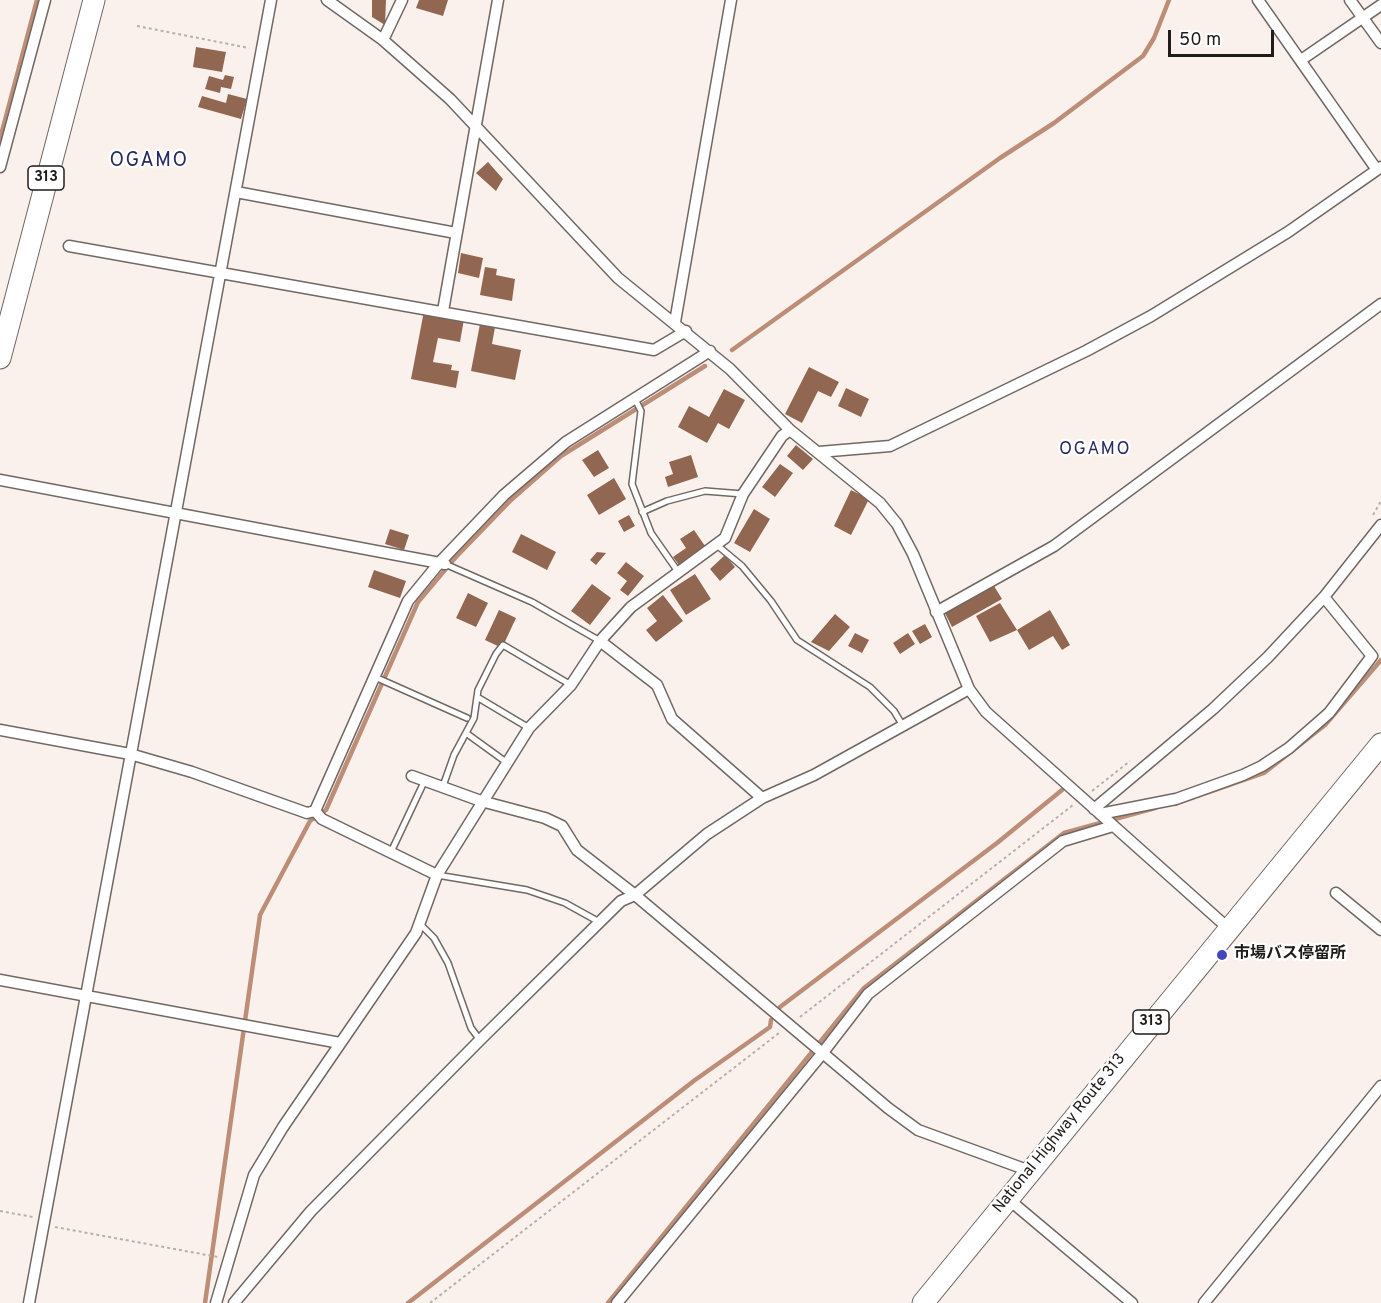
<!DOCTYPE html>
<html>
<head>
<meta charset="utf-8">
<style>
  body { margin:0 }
  #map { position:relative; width:1381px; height:1303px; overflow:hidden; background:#fbf1ec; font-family:Overpass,sans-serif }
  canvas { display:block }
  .scale { position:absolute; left:1168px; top:30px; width:106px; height:27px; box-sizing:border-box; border:3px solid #1f1c1a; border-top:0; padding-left:8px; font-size:18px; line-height:21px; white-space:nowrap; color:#1f1c1a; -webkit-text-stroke:4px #fff; paint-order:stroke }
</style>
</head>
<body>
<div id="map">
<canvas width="1381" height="1303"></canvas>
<div class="scale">50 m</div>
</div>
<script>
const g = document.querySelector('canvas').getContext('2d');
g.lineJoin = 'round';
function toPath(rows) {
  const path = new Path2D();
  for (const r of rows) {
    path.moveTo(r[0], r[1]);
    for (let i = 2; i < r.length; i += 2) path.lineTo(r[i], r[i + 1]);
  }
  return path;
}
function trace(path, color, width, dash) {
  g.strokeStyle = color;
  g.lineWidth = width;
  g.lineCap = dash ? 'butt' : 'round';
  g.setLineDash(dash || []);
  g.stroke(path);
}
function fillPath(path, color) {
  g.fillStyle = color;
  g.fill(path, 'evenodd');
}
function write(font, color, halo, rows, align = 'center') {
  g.font = font + ' Overpass,"Noto Sans JP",sans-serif';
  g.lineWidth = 4.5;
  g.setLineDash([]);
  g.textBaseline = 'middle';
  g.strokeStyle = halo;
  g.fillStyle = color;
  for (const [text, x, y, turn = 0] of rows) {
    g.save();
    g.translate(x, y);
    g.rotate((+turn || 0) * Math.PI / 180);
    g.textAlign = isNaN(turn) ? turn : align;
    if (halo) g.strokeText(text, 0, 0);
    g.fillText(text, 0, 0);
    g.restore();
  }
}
trace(toPath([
  [0,139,37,0],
  [732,350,1000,158,1054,123,1143,56,1154,38,1169,0],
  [1175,804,1264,773,1325,725,1381,660],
  [780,1007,997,843,1062,790],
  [205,1303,260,915,310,821,326,810,418,602,455,558,511,500,561,456,705,366],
  [408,1303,695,1080,770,1027,771,1020],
  [608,1303,864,988,1064,833,1155,808]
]), '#bc8e78', 4.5);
fillPath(toPath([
  [372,0,386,0,385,25,372,17],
  [419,0,448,0,443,16,416,8],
  [196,47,226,52,222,72,193,67],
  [225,75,234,77,231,89,221,87,220,93,205,89,209,76,223,80],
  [228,94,247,99,241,119,198,107,202,96,226,103],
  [488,162,503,179,496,191,476,173],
  [461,253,483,258,479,278,458,273],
  [485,267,497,269,496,275,515,279,512,301,480,295],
  [424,311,464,319,460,342,438,338,433,362,452,365,451,370,459,371,456,388,411,379],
  [480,324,495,327,492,344,521,350,515,380,471,371],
  [809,367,839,382,831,397,818,391,802,423,785,414],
  [846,388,869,399,861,417,838,406],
  [724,389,745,400,729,429,718,423,707,443,678,427,689,406,709,417],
  [796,445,813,459,803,470,787,456],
  [598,450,609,468,594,477,582,460],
  [691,455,698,477,668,487,665,477,673,474,669,462],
  [780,464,793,473,775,497,762,487],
  [614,478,626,499,599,515,587,495],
  [851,490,869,499,851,535,834,526],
  [754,509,770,519,750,552,734,543],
  [629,515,635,526,624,532,618,521],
  [390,529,409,535,404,550,385,544],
  [694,530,705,546,679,565,673,557,686,548,680,539],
  [521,534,556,552,547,570,512,552],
  [597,552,606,553,596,565,590,560],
  [725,555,735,567,720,581,710,569],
  [626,562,644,576,628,596,620,590,627,581,617,573],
  [374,570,406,581,400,598,368,587],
  [695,574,711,599,686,615,670,590],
  [592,584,611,598,590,625,571,611],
  [994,586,1002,599,952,627,945,613],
  [468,593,488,603,476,627,456,618],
  [663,595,683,621,656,642,646,630,657,621,647,608],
  [1000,603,1017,630,990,642,976,616],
  [499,610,516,618,502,648,485,640],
  [1050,610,1070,645,1062,650,1053,636,1029,650,1017,630],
  [835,614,850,627,829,651,811,642],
  [925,624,932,637,920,644,912,631],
  [855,633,869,640,862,653,848,646],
  [908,633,915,644,900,654,893,643]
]), '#926752');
const lane = toPath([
  [635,399,641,411,632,484,651,533,679,573],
  [642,512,667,501,705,491,743,494],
  [718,546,742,566,771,601,797,640,870,687,894,711,903,726],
  [445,564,532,602,600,641],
  [375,677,467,718],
  [477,697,529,728],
  [466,733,506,762],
  [443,786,454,755,474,718,478,690,496,654,503,645,571,685],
  [391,852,425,780],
  [437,875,527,890,565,903,601,923],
  [420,924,434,938,448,963,471,1028,480,1040]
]);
const street = toPath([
  [327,0,383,40,450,99,618,278,730,369,790,430,880,503,897,524,913,554,969,689,986,712,1228,928],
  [1258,0,1377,170],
  [1350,0,1381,43],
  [383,40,402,0],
  [1301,60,1381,5],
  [0,167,45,0],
  [236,192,456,233],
  [69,246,654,350,686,331],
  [443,311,498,0],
  [675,322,731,0],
  [819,452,890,446,1086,351,1151,316,1288,232,1381,167],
  [0,480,445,564],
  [936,612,1054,546,1381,304],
  [600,641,657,685,672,719,762,798],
  [0,730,130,754,192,772,307,813,315,811],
  [412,776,481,801,545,818,562,826,577,850,635,895,888,1108,918,1130,1030,1171],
  [1094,809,1213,709,1268,657,1324,597,1381,525],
  [315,811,408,601,440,562,504,495,566,442,710,351],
  [315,811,322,819,437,875],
  [1100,814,1176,799,1243,775,1262,766,1289,748,1329,713,1372,656,1324,597],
  [1336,893,1381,930],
  [0,980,340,1043],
  [1007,1198,1132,1303],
  [29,1303,271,0],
  [216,1303,254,1175,283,1127,416,933,437,875,529,728,571,685,600,641,631,607,725,538,743,494,782,436,790,430],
  [234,1303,311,1211,480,1040,621,901,635,895,707,834,762,798,814,775,969,689],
  [617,1303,821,1055,868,994,1063,841,1113,826],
  [1204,1303,1381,1086]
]);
const highway = toPath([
  [0,358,94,0],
  [923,1303,1381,744]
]);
trace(lane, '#716863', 8);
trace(street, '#716863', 13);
trace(highway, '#716863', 23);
trace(toPath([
  [137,26,249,48],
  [1373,515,1381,501],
  [1092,791,1130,761],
  [800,1017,1073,805],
  [0,1211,33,1217],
  [55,1227,218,1257],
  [430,1303,779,1033]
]), '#b7b0ac', 2, [3, 3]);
trace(lane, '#fff', 5);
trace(street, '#fff', 10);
trace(highway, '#fff', 21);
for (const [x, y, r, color] of [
  [1222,955,6,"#4546bb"]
]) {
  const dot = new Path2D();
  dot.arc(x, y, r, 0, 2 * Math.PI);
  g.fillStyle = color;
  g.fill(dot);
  trace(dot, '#fff', 2);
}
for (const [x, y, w] of [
  [46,178,36],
  [1151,1022,36]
]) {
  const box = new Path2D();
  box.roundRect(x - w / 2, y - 12, w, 24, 4.5);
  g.fillStyle = '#fff';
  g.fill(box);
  trace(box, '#1f1c1a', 1.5);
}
write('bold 15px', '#1f1c1a', null, [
  ["313",46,178],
  ["313",1151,1022]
]);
write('bold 16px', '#1f1c1a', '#fff', [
  ["市場バス停留所",1234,955]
], 'left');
write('16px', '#1f1c1a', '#fff', [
  ["National Highway Route 313",1060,1134,-51]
]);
g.letterSpacing = '1.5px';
write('18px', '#272b64', '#fff', [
  ["OGAMO",1095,450]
]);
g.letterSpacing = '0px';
g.letterSpacing = '1.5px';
write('20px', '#272b64', '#fff', [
  ["OGAMO",149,162]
]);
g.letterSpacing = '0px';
</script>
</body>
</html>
